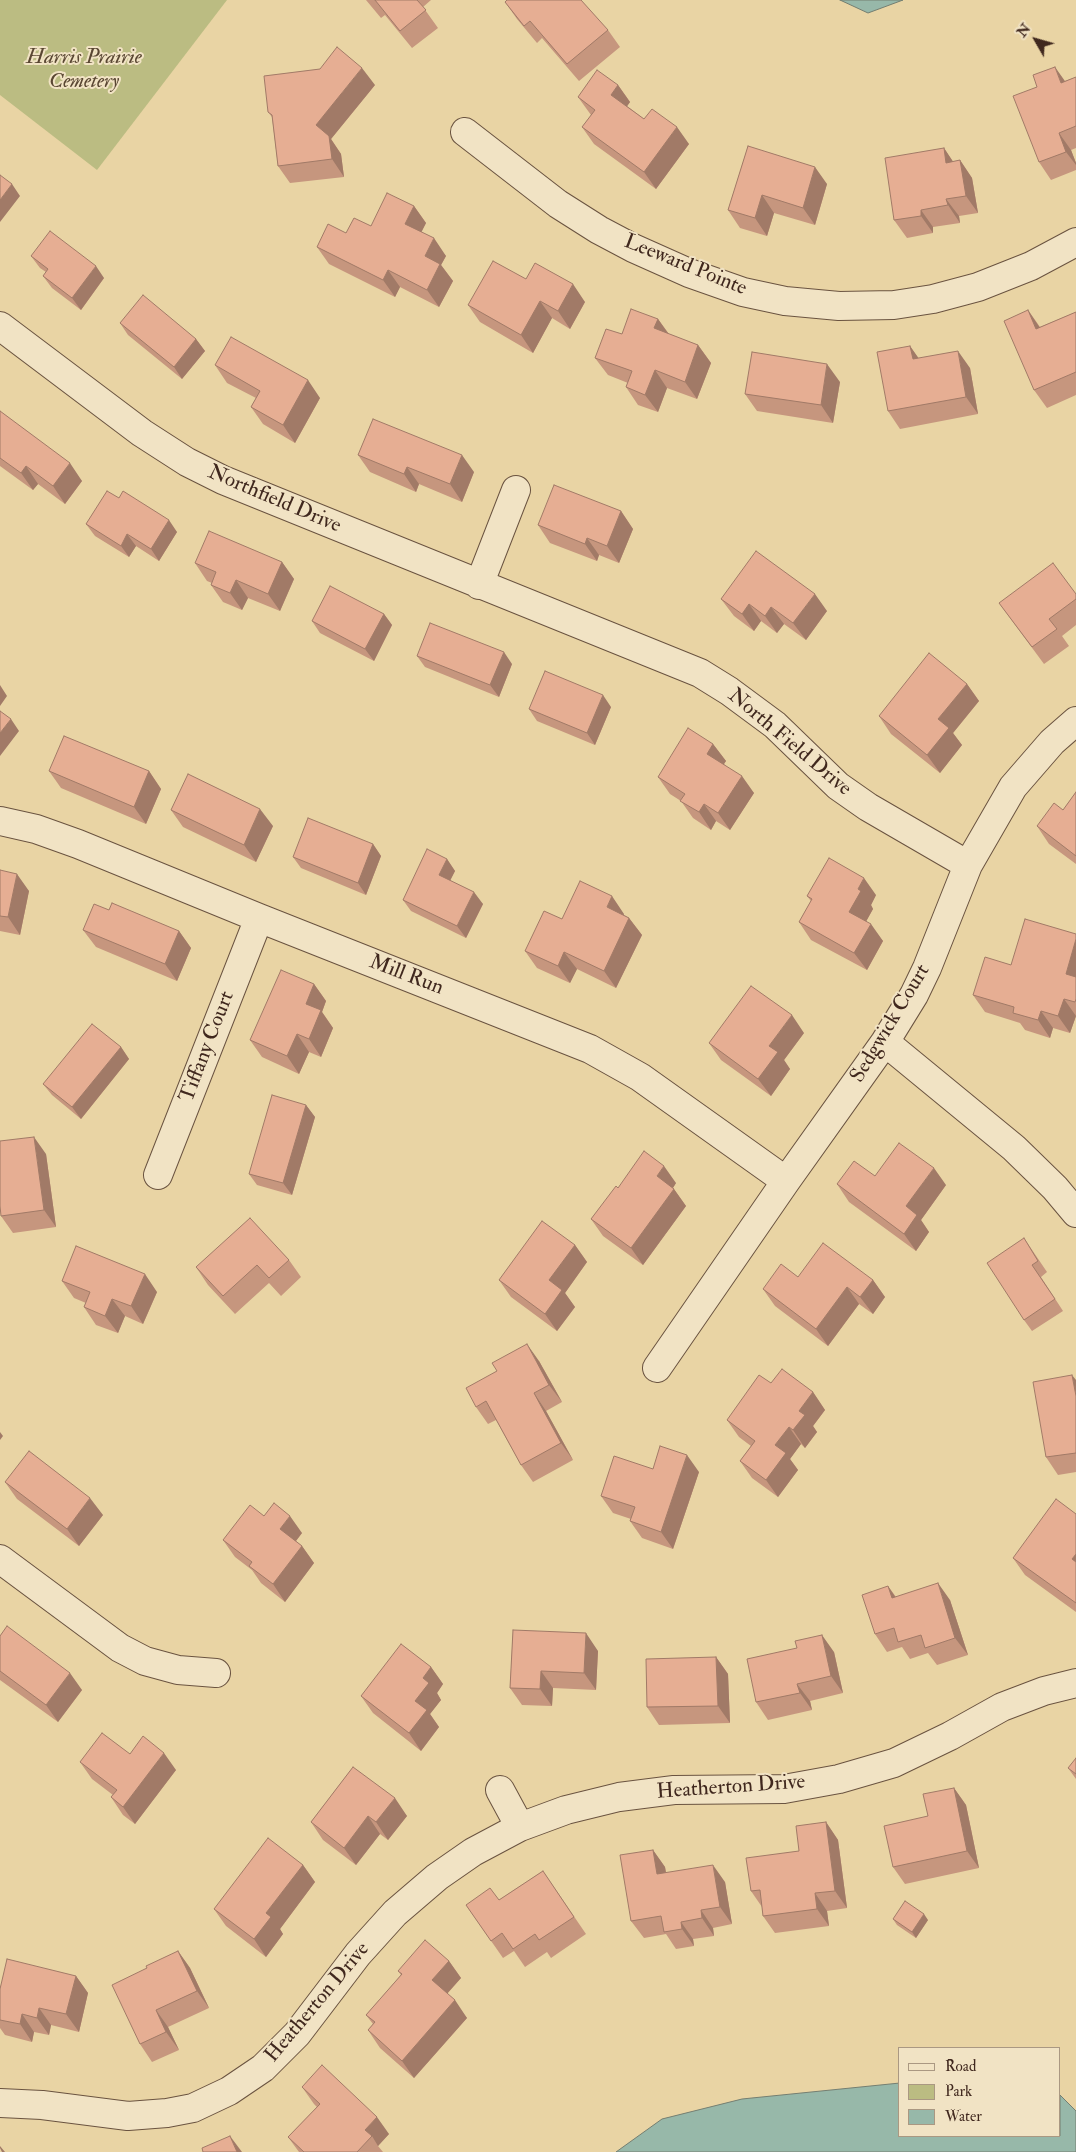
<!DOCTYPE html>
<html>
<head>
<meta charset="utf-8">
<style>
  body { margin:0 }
  #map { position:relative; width:1076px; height:2152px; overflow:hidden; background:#e9d4a4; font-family:"IM FELL Double Pica",serif }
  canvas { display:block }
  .legend { position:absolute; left:898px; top:2047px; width:162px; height:90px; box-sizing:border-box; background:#f1e3c4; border:1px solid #aa9882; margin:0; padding:6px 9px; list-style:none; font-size:15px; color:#40281e }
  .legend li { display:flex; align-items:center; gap:10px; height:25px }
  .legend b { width:25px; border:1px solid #aa9882 }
  .north { position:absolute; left:1011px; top:15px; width:50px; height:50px; -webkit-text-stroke:4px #f1e3c4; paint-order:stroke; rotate:308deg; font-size:14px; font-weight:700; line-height:20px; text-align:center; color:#40281e }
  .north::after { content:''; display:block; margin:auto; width:18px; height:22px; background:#40281e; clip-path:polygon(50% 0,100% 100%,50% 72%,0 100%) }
</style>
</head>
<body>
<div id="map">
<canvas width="1076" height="2152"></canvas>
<ul class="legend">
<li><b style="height:6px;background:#f1e3c4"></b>Road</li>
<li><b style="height:14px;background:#bbbc82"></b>Park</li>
<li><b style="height:14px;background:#97b8a9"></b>Water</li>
</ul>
<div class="north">N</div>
</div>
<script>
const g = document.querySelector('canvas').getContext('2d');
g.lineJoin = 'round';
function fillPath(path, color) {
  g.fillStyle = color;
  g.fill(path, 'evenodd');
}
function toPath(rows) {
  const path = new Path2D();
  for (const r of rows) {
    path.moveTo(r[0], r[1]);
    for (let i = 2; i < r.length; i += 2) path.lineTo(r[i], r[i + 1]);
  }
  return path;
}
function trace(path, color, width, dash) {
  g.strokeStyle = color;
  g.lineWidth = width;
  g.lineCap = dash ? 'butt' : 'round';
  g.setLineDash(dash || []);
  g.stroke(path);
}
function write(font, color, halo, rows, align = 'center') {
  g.font = font + ' "IM FELL Double Pica",serif';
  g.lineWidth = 4;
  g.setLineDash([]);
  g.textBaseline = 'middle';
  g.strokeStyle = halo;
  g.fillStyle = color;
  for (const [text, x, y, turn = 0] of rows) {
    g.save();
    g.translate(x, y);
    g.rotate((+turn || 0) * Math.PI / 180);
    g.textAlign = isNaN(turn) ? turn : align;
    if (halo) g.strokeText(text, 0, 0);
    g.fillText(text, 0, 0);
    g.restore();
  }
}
fillPath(toPath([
  [0,0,227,0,97,170,0,95]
]), '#bbbc82');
const water = toPath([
  [840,0,903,0,868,13,840,0],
  [900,2083,900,2136,1060,2136,1060,2095,1076,2111,1076,2152,616,2152,662,2119,742,2099,900,2083]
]);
fillPath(water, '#97b8a9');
trace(water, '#747e71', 1);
const minor = toPath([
  [465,132,558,204,599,230,633,248,689,273,743,292,785,301,839,306,894,305,933,299,978,287,1031,266,1076,242],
  [0,326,142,433,187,462,223,480,700,673,729,691,775,725,838,786,868,807,968,865],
  [479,585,516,490],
  [0,821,36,829,78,844,259,918,590,1049,640,1077,786,1181],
  [885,1042,1014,1148,1055,1188,1076,1213],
  [158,1175,259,918],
  [657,1368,786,1181,885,1042,914,995,927,968,968,865,1013,787,1052,742,1076,721],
  [0,1559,120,1648,145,1661,178,1670,216,1673],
  [500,1790,520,1827],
  [0,2103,42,2105,128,2116,167,2113,193,2108,229,2091,263,2068,297,2034,358,1954,395,1913,437,1877,473,1852,520,1827,566,1810,619,1797,674,1790,784,1789,839,1779,894,1763,950,1736,1002,1707,1044,1691,1076,1683]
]);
trace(minor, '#6a5340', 30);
trace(minor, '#f1e3c4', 28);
fillPath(toPath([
  [366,0,431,0,423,7,438,28,412,48,385,15,381,18],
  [505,2,608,30,620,47,579,81,542,38,537,43,517,19],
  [1076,77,1076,148,1071,150,1076,163,1076,170,1051,180,1039,162,1065,81],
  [375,85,331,139,341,154,344,177,290,183,278,166,272,117,268,112],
  [618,85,630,102,627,106,644,119,689,144,656,189,594,144,582,127,591,115,578,97],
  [748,146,827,184,815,225,774,213,767,236,740,228,728,210],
  [944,148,953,162,960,160,972,178,978,213,959,216,960,223,933,227,933,233,907,238,894,220],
  [414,206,426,223,421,232,446,256,441,265,453,281,439,307,400,287,395,297,329,264,317,247,346,233,371,226],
  [31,256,104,278,81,310,52,288,43,276,46,272,40,268],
  [526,279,585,302,570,329,552,318,533,353,480,322,468,305],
  [1028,310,1040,327,1076,312,1076,395,1047,408,1034,390],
  [658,319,669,334,698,345,711,363,697,399,667,388,658,412,638,405,626,387,628,383,608,375,595,358,622,334],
  [120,323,196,339,205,351,182,379,128,335],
  [910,346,918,358,970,368,978,414,900,429,888,411],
  [215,365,320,398,295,443,263,424,251,407,256,398,227,383],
  [840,382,833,423,757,411,745,394],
  [0,411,82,481,65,504,38,484,33,490,0,466],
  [358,455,474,472,462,502,419,484,416,492,370,472],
  [119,498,177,532,159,561,136,546,129,557,95,536,86,524],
  [621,511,633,529,619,563,599,555,597,561,550,543,538,525],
  [282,562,294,579,280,611,248,598,242,610,223,602,211,585,212,583,207,581,195,563],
  [1076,594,1076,625,1062,636,1069,646,1044,664,999,603],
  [721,599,827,611,806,640,784,624,777,633,761,621,754,631,734,616],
  [384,614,392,625,374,661,320,633,312,621],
  [417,656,512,664,499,697,425,667],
  [967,684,979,701,953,733,962,745,940,773,891,734,879,716],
  [611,707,595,745,537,721,529,709],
  [713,744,726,761,724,764,754,793,730,830,716,821,711,830,693,818,681,801,670,794,658,777],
  [49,771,149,771,161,789,146,824,61,788],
  [1076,792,1076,864,1049,844,1037,826,1063,810],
  [171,810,273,826,256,862,183,827],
  [373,844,381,856,366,895,301,868,293,857],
  [447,859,455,871,450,880,483,904,466,938,411,911,403,900],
  [0,870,29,891,20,935,0,931],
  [876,895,871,905,873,909,866,921,883,941,867,970,811,940,799,922,811,901,807,896],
  [109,910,179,931,191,948,177,981,96,947,83,930],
  [624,914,624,915,629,918,642,935,616,988,577,969,570,983,537,968,525,951,562,919],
  [1076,934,1076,1016,1070,1033,1053,1028,1050,1038,1025,1030,1020,1023,985,1012,973,995],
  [314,984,326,1001,322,1012,333,1028,321,1057,309,1052,299,1074,262,1057,250,1040],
  [804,1033,784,1060,790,1069,771,1096,721,1060,709,1043],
  [121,1047,129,1059,81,1119,52,1095,43,1084],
  [306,1105,315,1117,292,1195,257,1185,249,1174],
  [46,1154,56,1227,13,1233,1,1216],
  [676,1183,673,1188,686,1206,643,1265,603,1236,591,1219,618,1188],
  [837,1184,946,1185,921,1220,929,1232,916,1251,849,1202],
  [1024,1238,1047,1272,1041,1277,1063,1311,1032,1331,1024,1320],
  [575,1245,587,1262,565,1293,575,1307,557,1331,511,1297,499,1280],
  [289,1260,301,1277,281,1296,269,1283,235,1314,208,1285,196,1267],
  [798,1277,873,1280,885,1297,873,1314,859,1304,828,1346,775,1306,763,1289],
  [62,1281,157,1292,143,1324,125,1316,118,1333,96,1325,84,1307,86,1303,74,1298],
  [539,1361,562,1402,546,1411,573,1460,533,1482,521,1465,496,1420,488,1424,476,1407],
  [1076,1380,1076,1472,1058,1475,1046,1457],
  [771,1383,813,1392,825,1410,813,1426,817,1432,805,1448,801,1444,790,1459,798,1470,778,1497,752,1478,740,1461,751,1446,739,1437,727,1420],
  [653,1469,699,1472,673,1549,642,1538,630,1521,631,1519,613,1513,601,1496],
  [5,1482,103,1515,79,1546,17,1499],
  [1076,1514,1076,1612,1025,1575,1013,1558],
  [264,1516,302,1533,296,1541,302,1546,314,1563,285,1602,261,1583,252,1570,235,1557,223,1540],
  [888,1586,896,1597,950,1600,968,1655,937,1665,928,1653,910,1659,902,1647,887,1652,875,1634],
  [513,1630,598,1651,596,1690,553,1688,552,1706,522,1705,510,1688],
  [0,1636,82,1690,58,1722,0,1680],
  [834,1652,843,1693,810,1701,812,1710,768,1720,756,1702],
  [716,1657,728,1674,730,1723,659,1725,647,1707],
  [431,1667,443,1684,437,1693,441,1700,430,1714,439,1727,421,1751,373,1713,361,1696],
  [130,1754,176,1770,135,1824,123,1815,111,1797,113,1795,92,1779,80,1762],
  [353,1767,407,1816,388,1840,380,1834,356,1865,323,1840,311,1822],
  [1068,1768,1076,1774,1076,1779],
  [954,1788,966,1805,979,1868,905,1884,893,1867,928,1816],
  [826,1822,838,1840,847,1908,827,1911,829,1926,775,1933,763,1916,762,1907,751,1891,799,1851],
  [653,1850,665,1867,666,1873,725,1882,732,1924,713,1928,714,1936,693,1939,694,1946,676,1949,666,1934,644,1938,631,1921],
  [303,1865,315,1882,280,1929,283,1934,266,1957,226,1926,214,1909],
  [543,1871,586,1934,551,1958,547,1952,525,1967,514,1951,503,1958,466,1905,499,1900],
  [893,1919,928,1920,916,1938,897,1925],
  [178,1951,190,1968,209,2008,168,2027,179,2050,152,2062,140,2044],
  [449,1961,461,1978,447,1994,467,2018,414,2078,380,2048,368,2030,373,2024,366,2015,401,1975,398,1971],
  [76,1976,88,1993,79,2032,51,2025,49,2035,34,2032,32,2042,5,2035,0,2028,0,1989],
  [302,2087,389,2134,378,2146,383,2152,299,2152,288,2137,317,2107,314,2104]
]), '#c6967e');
fillPath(toPath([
  [1055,67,1067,84,1061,83],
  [362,68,375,85,331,139,341,154,344,177,332,159,316,125],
  [618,85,630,102,623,112,611,95],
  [677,127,689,144,656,189,644,172],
  [1059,133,1071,150,1076,163,1076,165,1066,152],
  [944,148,956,166,946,163],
  [960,160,972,178,978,213,966,196],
  [815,167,827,184,815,225,803,208],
  [12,184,20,196,0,222,0,200],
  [762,195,774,213,767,236,755,218],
  [946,199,959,216,960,223,948,205],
  [414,206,426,223,417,241,405,224],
  [921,210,933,227,933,233,921,216],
  [434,238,446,256,441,265,453,281,439,307,427,290,425,256],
  [96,266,104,278,81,310,72,298],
  [388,270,400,287,395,297,383,280],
  [573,284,585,302,570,329,558,311],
  [540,301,552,318,533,353,521,335],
  [1028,310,1040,328,1036,329],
  [658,319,670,336,654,328],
  [196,339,205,351,182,379,174,367],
  [698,345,711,363,697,399,685,382],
  [910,346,922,363,913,359],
  [958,351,970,368,978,414,966,397],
  [827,364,840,382,833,423,821,405],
  [655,370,667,388,658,412,645,395],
  [308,380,320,398,295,443,283,425],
  [462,455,474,472,462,502,450,484],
  [70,463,82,481,65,504,53,486],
  [26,466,38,484,33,490,21,473],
  [407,467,419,484,416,492,404,474],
  [621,511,633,529,619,563,607,546],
  [169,520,177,532,159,561,151,549],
  [127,534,136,546,129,557,121,546],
  [587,538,599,555,597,561,585,544],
  [282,562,294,579,280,611,268,594],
  [236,580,248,598,242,610,230,593],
  [815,594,827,611,806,640,793,623],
  [749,604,761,621,754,631,742,614],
  [771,607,784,624,777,633,765,616],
  [384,614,392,625,374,661,365,649],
  [504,652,512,664,499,697,490,685],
  [967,684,979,701,953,733,962,745,940,773,927,755,938,719],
  [0,685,7,696,0,706],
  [603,695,611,707,595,745,587,733],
  [11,719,19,731,0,756,0,733],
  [713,744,726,761,719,771,707,754],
  [149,771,161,789,146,824,134,807],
  [742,776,754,793,730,830,718,813],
  [704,804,716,821,711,830,699,812],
  [260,809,273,826,256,862,244,845],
  [373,844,381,856,366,895,358,883],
  [447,859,455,871,447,887,439,875],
  [17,874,29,891,20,935,8,917],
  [864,878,876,895,871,905,873,909,862,929,849,912,858,889],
  [474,892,483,904,466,938,457,926],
  [612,896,624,914,619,924,607,907],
  [629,918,642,935,616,988,604,971],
  [871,924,883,941,867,970,854,953],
  [179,931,191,948,177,981,165,964],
  [1076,939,1076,988,1066,974],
  [564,952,577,969,570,983,558,966],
  [314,984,326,1001,322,1012,333,1028,321,1057,309,1039,306,1004],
  [1064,999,1076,1016,1070,1033,1058,1016],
  [1041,1011,1053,1028,1050,1038,1038,1020],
  [792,1015,804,1033,784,1060,790,1069,771,1096,758,1079,769,1046],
  [297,1034,309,1052,299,1074,287,1056],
  [121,1047,129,1059,81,1119,72,1107],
  [306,1105,315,1117,292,1195,283,1183],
  [34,1137,46,1154,56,1227,44,1210],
  [664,1166,676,1183,669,1194,657,1176],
  [934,1168,946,1185,921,1220,929,1232,916,1251,904,1234,906,1206],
  [674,1189,686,1206,643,1265,631,1248],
  [575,1245,587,1262,565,1293,575,1307,557,1331,545,1314,549,1280],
  [145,1274,157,1292,143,1324,131,1306],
  [873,1280,885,1297,873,1314,860,1297],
  [847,1287,859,1304,828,1346,816,1329],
  [112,1299,125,1316,118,1333,105,1316],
  [527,1344,539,1361,562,1402,549,1385],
  [1072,1375,1076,1380,1076,1396],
  [813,1392,825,1410,813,1426,817,1432,805,1448,793,1430,799,1411],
  [534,1393,546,1411,573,1460,561,1443],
  [789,1427,801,1444,790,1459,798,1470,778,1497,766,1480,775,1445],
  [0,1432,3,1436,0,1440],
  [687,1455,699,1472,673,1549,661,1532],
  [90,1498,103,1515,79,1546,67,1529],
  [290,1516,302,1533,292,1546,280,1529],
  [302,1546,314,1563,285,1602,273,1584],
  [1076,1554,1076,1565,1072,1559],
  [938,1583,950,1600,968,1655,955,1638],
  [888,1586,900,1604,892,1598],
  [586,1633,598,1651,596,1690,584,1673],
  [822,1635,834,1652,843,1693,831,1676],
  [716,1657,728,1674,730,1723,718,1706],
  [431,1667,443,1684,437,1693,441,1700,430,1714,439,1727,421,1751,409,1733,415,1701,423,1678],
  [541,1671,553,1688,552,1706,540,1689],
  [70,1673,82,1690,58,1722,46,1705],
  [797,1684,810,1701,812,1710,800,1693],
  [164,1753,176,1770,135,1824,123,1807],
  [954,1788,966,1805,979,1868,967,1851],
  [395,1798,407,1816,388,1840,376,1822],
  [368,1816,380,1834,356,1865,344,1848],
  [826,1822,838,1840,847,1908,835,1891],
  [653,1850,665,1867,669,1891,657,1874],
  [303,1865,315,1882,280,1929,283,1934,266,1957,254,1939,266,1913],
  [713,1865,725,1882,732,1924,720,1907],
  [815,1893,827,1911,829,1926,817,1909],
  [701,1910,713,1928,714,1936,702,1918],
  [924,1914,928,1920,916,1938,912,1932],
  [681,1922,693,1939,694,1946,682,1929],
  [178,1951,190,1968,209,2008,197,1991],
  [449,1961,461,1978,444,1997,432,1980],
  [76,1976,88,1993,79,2032,66,2014],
  [455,2000,467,2018,414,2078,402,2061],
  [39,2008,51,2025,49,2035,37,2018],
  [156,2010,168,2027,179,2050,166,2032],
  [22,2014,34,2032,32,2042,20,2024],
  [377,2117,389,2134,378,2146,372,2136,365,2130],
  [230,2136,242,2152,237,2152],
  [0,2146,5,2152,2,2152,0,2148]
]), '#a17a67');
const building = toPath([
  [375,0,417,0,426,10,400,31,375,0],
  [507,0,581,0,608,30,567,64,530,21,524,26,505,2,507,0],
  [337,47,362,68,316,125,329,136,332,159,278,166,272,115,268,112,264,76,320,69,337,47],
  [1055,67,1061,83,1076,77,1076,126,1059,133,1066,152,1039,162,1013,96,1037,87,1033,75,1055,67],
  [597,70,618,85,611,95,644,119,652,109,677,127,644,172,582,127,595,110,578,97,597,70],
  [748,146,815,167,803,208,762,195,755,218,728,210,748,146],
  [944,148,946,163,960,160,966,196,946,199,948,205,921,210,921,216,894,220,885,158,944,148],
  [0,175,12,184,0,200,0,175],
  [387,193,414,206,405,224,434,238,425,256,440,264,427,290,388,270,383,280,317,247,328,224,346,233,354,218,371,226,387,193],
  [50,231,96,266,72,298,43,276,48,269,31,256,50,231],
  [493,261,526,279,535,263,573,284,558,311,540,301,521,335,468,305,493,261],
  [143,295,196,339,174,367,120,323,143,295],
  [631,309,658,319,654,328,698,345,685,382,655,370,645,395,626,387,632,371,595,358,606,329,622,334,631,309],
  [1028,310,1036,329,1076,312,1076,372,1034,390,1004,321,1028,310],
  [231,337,308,380,283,425,251,407,260,391,215,365,231,337],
  [910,346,913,359,958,351,966,397,888,411,877,352,910,346],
  [752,352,827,364,821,405,745,394,752,352],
  [0,411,70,463,53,486,26,466,21,473,0,458,0,411],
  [373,419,462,455,450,484,407,467,404,474,358,455,373,419],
  [554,485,621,511,607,546,587,538,585,544,538,525,554,485],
  [107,491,119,498,123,491,169,520,151,549,127,534,121,546,86,524,107,491],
  [209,531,282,562,268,594,236,580,230,593,211,585,216,572,195,563,209,531],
  [756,551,815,594,793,623,771,607,765,616,749,604,742,614,721,599,756,551],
  [1053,563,1076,594,1076,599,1049,619,1057,629,1032,647,999,603,1053,563],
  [330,586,384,614,365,649,312,621,330,586],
  [430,623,504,652,490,685,417,656,430,623],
  [929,653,967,684,938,719,949,728,927,755,879,716,929,653],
  [545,671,603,695,587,733,529,709,545,671],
  [0,711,11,719,0,733,0,711],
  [688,728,713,744,707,754,742,776,718,813,704,804,699,812,680,801,685,794,658,777,688,728],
  [64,736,149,771,134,807,49,771,64,736],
  [188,774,260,809,244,845,171,810,188,774],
  [1076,792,1076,856,1037,826,1054,803,1063,810,1076,792],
  [308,818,373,844,358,883,293,857,308,818],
  [427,849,447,859,439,875,474,892,457,926,403,900,427,849],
  [829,858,864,878,858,889,861,891,849,912,871,924,854,953,799,922,812,899,807,896,829,858],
  [0,870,17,874,8,917,0,916,0,870],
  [580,881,612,896,607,907,629,918,604,971,564,952,558,966,525,951,544,911,562,919,580,881],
  [112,903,179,931,165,964,83,930,94,904,109,910,112,903],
  [1025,919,1076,934,1076,939,1066,974,1076,977,1076,999,1075,1002,1064,999,1058,1016,1041,1011,1038,1020,1013,1013,1014,1007,973,995,985,957,1011,965,1025,919],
  [281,970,314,984,306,1004,321,1010,309,1039,297,1034,287,1056,250,1040,281,970],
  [751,986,792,1015,769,1046,778,1052,758,1079,709,1043,751,986],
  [92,1024,121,1047,72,1107,43,1084,92,1024],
  [272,1095,306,1105,283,1183,249,1174,272,1095],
  [34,1137,44,1210,1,1216,0,1206,0,1141,34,1137],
  [899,1143,934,1168,906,1206,917,1215,904,1234,837,1184,854,1161,875,1176,899,1143],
  [644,1151,664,1166,657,1176,674,1189,631,1248,591,1219,616,1186,618,1188,644,1151],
  [250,1218,289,1260,269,1278,257,1265,223,1296,196,1267,250,1218],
  [542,1221,575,1245,549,1280,562,1290,545,1314,499,1280,542,1221],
  [1024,1238,1038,1261,1032,1265,1055,1299,1024,1320,987,1263,1024,1238],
  [823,1243,873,1280,860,1297,847,1287,816,1329,763,1289,781,1264,798,1277,823,1243],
  [76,1246,145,1274,131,1306,112,1299,105,1316,84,1307,90,1292,62,1281,76,1246],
  [527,1344,549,1385,534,1393,561,1443,521,1465,486,1401,476,1407,466,1388,497,1371,492,1363,527,1344],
  [782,1369,813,1392,799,1411,805,1415,793,1430,789,1427,775,1445,786,1453,766,1480,740,1461,755,1441,727,1420,759,1375,771,1383,782,1369],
  [1072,1375,1076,1396,1076,1453,1046,1457,1033,1382,1072,1375],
  [660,1446,687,1455,661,1532,630,1521,635,1507,601,1496,614,1456,653,1469,660,1446],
  [29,1451,90,1498,67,1529,5,1482,29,1451],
  [1056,1499,1076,1514,1076,1554,1072,1559,1076,1562,1076,1603,1013,1558,1056,1499],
  [274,1503,290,1516,280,1529,302,1546,273,1584,249,1566,252,1562,223,1540,250,1505,264,1516,274,1503],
  [938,1583,955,1638,925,1648,921,1635,898,1642,894,1628,875,1634,862,1595,888,1586,892,1598,938,1583],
  [7,1626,70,1673,46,1705,0,1671,0,1636,7,1626],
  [513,1630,586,1633,584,1673,541,1671,540,1689,510,1688,513,1630],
  [822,1635,831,1676,797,1684,800,1693,756,1702,747,1659,797,1648,795,1641,822,1635],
  [401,1644,431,1667,423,1678,429,1683,415,1701,427,1710,409,1733,361,1696,401,1644],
  [716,1657,718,1706,647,1707,646,1659,716,1657],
  [102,1733,130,1754,143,1736,164,1753,123,1807,111,1797,117,1790,80,1762,102,1733],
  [1076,1758,1076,1774,1068,1768,1076,1758],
  [353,1767,395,1798,376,1822,368,1816,344,1848,311,1822,353,1767],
  [954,1788,967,1851,893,1867,884,1826,928,1816,923,1794,954,1788],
  [826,1822,835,1891,815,1893,817,1909,763,1916,760,1890,751,1891,746,1858,799,1851,796,1826,826,1822],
  [268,1838,303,1865,266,1913,271,1917,254,1939,214,1909,268,1838],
  [653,1850,657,1874,713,1865,720,1907,701,1910,702,1918,681,1922,682,1929,664,1932,661,1916,631,1921,620,1855,653,1850],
  [543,1871,574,1917,539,1940,535,1934,513,1949,502,1933,491,1941,466,1905,490,1888,499,1900,543,1871],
  [905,1901,924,1914,912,1932,893,1919,905,1901],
  [425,1940,449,1961,432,1980,455,2000,402,2061,368,2030,375,2022,366,2015,402,1974,398,1971,425,1940],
  [178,1951,197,1991,156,2010,166,2032,140,2044,112,1985,147,1968,146,1966,178,1951],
  [7,1959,76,1976,66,2014,39,2008,37,2018,22,2014,20,2024,0,2020,0,1989,7,1959],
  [322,2065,377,2117,365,2130,372,2136,357,2152,304,2152,288,2137,320,2104,302,2087,322,2065],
  [230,2136,237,2152,203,2152,202,2148,230,2136]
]);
fillPath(building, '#e6ae93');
trace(building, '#a17a67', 1);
write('italic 21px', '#594632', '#f1e3c4', [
  ["Harris Prairie",84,58],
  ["Cemetery",84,82]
]);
write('21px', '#40281e', '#f1e3c4', [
  ["Leeward Pointe",685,266,22],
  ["Northfield Drive",274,500,23],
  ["North Field Drive",789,743,40],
  ["Mill Run",406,976,21],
  ["Sedgwick Court",891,1024,-59],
  ["Tiffany Court",208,1047,-69],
  ["Heatherton Drive",731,1788,-4],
  ["Heatherton Drive",318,2003,-50]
]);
</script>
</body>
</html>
